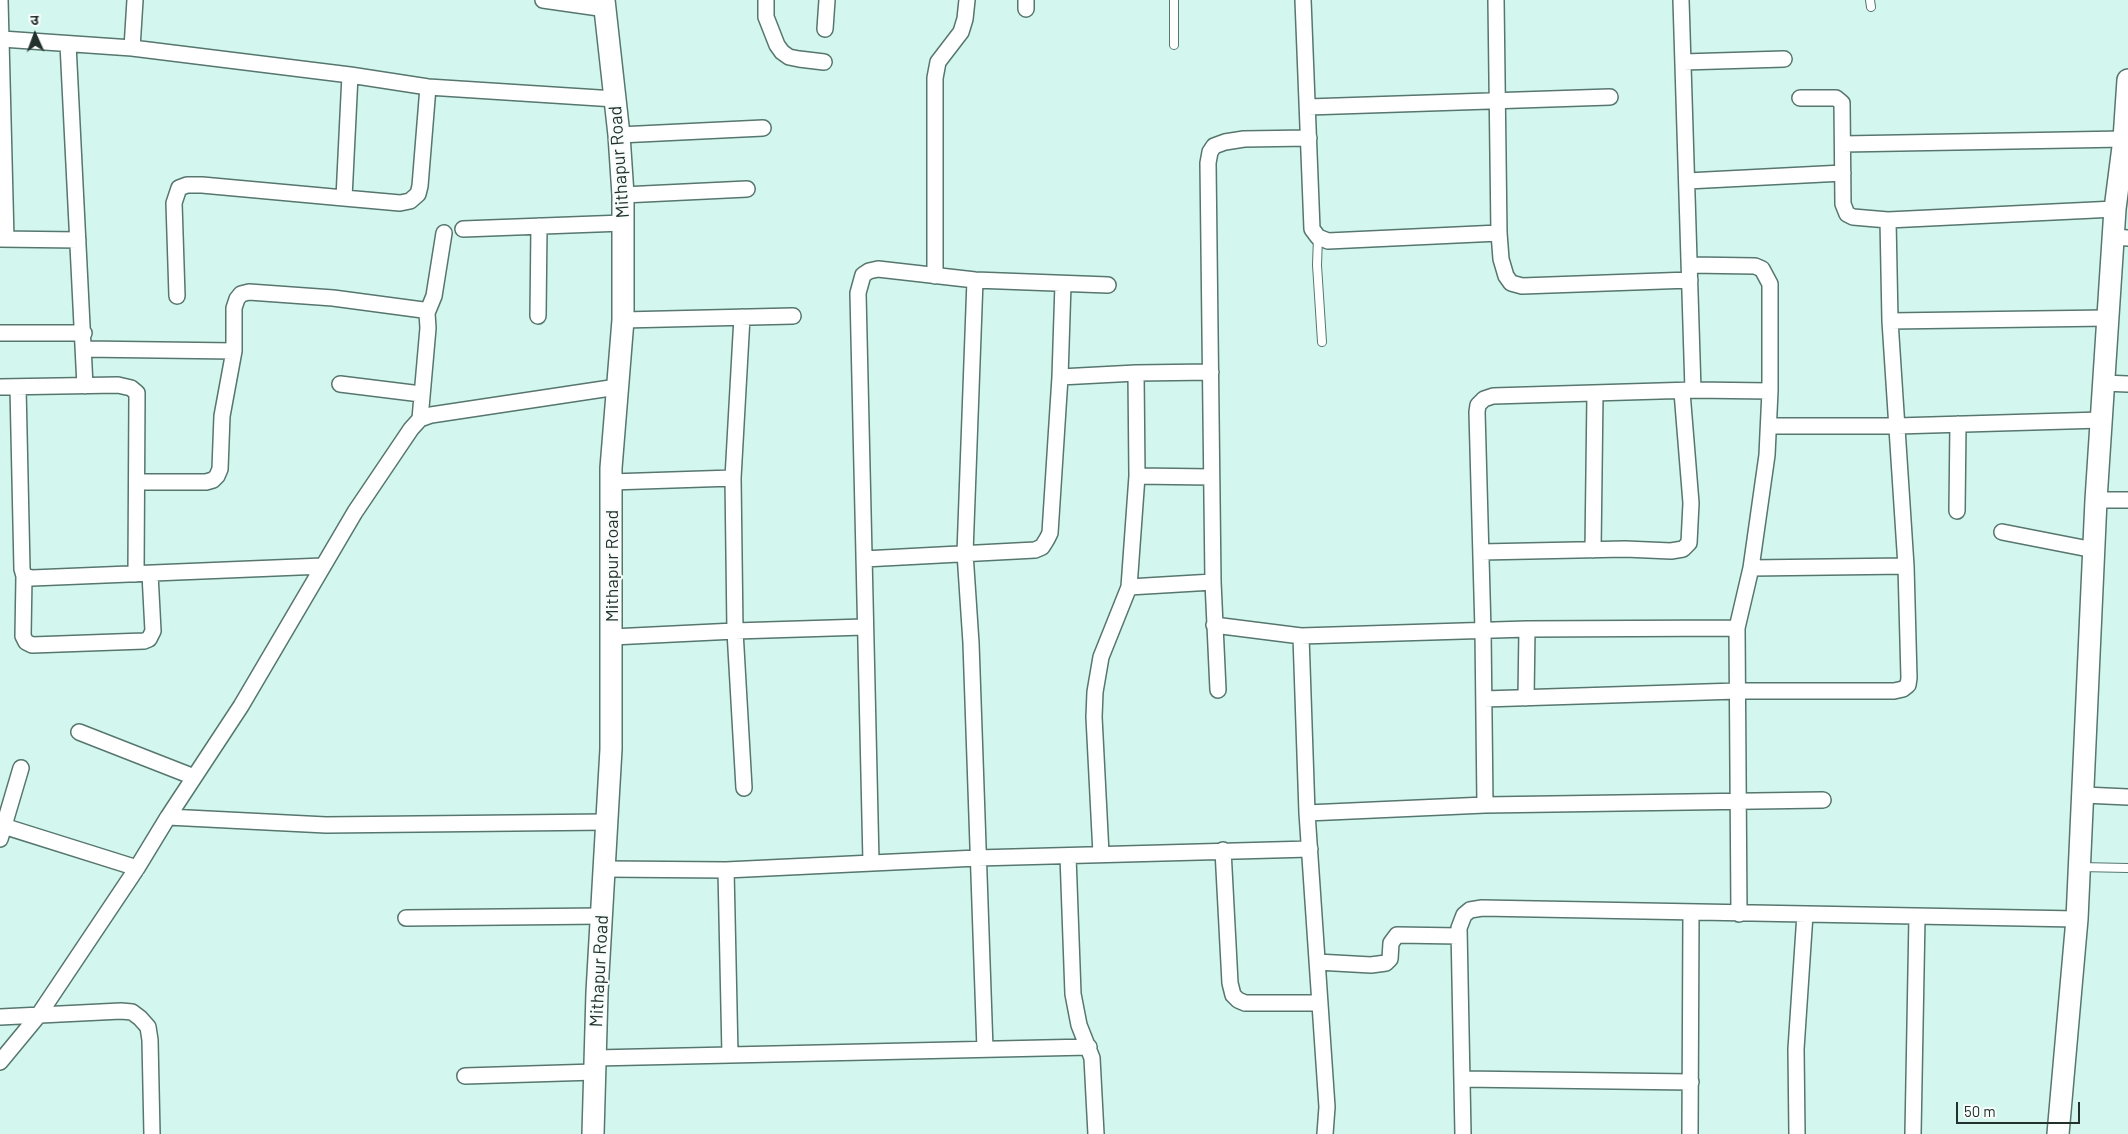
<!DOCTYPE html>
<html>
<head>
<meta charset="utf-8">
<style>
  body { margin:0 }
  #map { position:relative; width:2128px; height:1134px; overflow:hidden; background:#d3f7ee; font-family:Barlow,"Noto Sans Devanagari",sans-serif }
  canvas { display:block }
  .north { position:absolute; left:10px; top:10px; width:50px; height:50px; -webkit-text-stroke:4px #f6fdfb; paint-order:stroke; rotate:358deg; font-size:14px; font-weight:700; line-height:20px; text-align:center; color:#23312d }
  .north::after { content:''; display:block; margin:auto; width:18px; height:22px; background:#23312d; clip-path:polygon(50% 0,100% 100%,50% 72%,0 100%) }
  .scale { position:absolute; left:1956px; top:1102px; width:124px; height:22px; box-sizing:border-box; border:2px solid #23312d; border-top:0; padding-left:6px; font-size:15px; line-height:18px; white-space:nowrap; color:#23312d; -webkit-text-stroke:4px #f6fdfb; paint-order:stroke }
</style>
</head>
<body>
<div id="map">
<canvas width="2128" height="1134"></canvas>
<div class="north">उ</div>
<div class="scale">50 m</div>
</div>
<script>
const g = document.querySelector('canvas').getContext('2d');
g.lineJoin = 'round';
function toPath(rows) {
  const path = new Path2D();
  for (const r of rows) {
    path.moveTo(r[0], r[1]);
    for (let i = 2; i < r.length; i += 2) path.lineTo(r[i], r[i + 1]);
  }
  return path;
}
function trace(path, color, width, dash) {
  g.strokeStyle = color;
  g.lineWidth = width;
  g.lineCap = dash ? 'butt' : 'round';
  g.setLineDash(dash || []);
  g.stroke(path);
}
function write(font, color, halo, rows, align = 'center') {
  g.font = font + ' Barlow,sans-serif';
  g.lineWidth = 4;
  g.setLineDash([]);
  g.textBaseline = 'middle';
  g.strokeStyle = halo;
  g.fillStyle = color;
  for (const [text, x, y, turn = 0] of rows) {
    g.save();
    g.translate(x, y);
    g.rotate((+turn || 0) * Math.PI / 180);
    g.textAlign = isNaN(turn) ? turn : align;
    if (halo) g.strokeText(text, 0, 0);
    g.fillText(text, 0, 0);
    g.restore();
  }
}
const lane = toPath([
  [1174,0,1174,45],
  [1870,0,1871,7],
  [1318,237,1317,265,1322,342],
  [2080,867,2128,868]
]);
const street = toPath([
  [0,0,6,239],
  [543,0,606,9],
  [766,0,766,17,777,45,782,52,789,57,799,59,824,62],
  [1303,0,1312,229,1318,237,1328,241,1499,233],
  [1496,0,1499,233,1501,259,1506,276,1511,283,1522,286,1690,280],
  [1681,0,1693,390],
  [1026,9,1026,0],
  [825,29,827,0],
  [2,39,132,48,350,75,428,87,615,99],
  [68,44,85,386],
  [132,48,135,0],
  [1683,62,1784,59],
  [1800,98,1836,98,1842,103,1843,204,1847,214,1853,217,1888,220,2115,209],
  [1308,107,1610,97],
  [619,135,763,128],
  [1843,144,2124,139],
  [1687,181,1843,173],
  [623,195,747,189],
  [344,198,350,75],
  [1888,220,1890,321,2108,318],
  [463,229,623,223],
  [2113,237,2128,238],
  [0,239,78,240],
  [1690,265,1755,266,1762,269,1770,284,1770,391,1767,455,1751,568,1737,628,1739,914],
  [935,276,935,78,938,62,961,32,965,19,967,0],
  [975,280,965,553,971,643,985,1049],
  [177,296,174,203,179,188,187,185,202,185,344,198,400,203,410,201,418,194,420,186,428,87],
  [427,313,434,296,444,233],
  [538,316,539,226],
  [623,320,793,316],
  [0,333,84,333],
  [84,349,234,351],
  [1060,377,1136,373],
  [2103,383,2128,384],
  [340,384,421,394],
  [0,387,118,385,131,388,137,393,136,574],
  [18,387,22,569,24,576,32,578,323,566],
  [1769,426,1897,426,2101,420],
  [1137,476,1211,477],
  [733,478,735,631,744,788],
  [137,482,206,482,213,480,217,476,220,469,222,416,234,351,234,308,237,299,241,294,249,292,333,298,423,310,427,313,428,328,420,419],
  [611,482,733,478,742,317],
  [2096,500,2128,500],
  [1957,511,1958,424],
  [2002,532,2094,550],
  [1593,550,1595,394],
  [1481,552,1625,549,1671,551,1683,549,1689,543,1691,503,1682,392],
  [864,559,1035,550,1042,547,1047,539,1050,533,1060,377,1063,284],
  [1751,568,1906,566],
  [24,576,23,636,26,642,32,645,144,641,149,639,153,631,150,574],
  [1129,587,1213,582],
  [1214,625,1301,636,1527,629,1737,628],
  [1301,636,1307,813,1327,1107,1325,1134],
  [612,637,735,631,864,627],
  [1218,690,1213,582,1208,163,1210,152,1214,146,1225,142,1244,139,1309,138],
  [1526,698,1527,629],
  [1484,699,1737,691,1894,691,1903,689,1908,685,1909,678,1906,566,1890,321],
  [79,732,194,777],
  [2084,795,2128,797],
  [1485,805,1483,631,1477,412,1478,405,1484,399,1493,396,1693,390,1770,391],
  [1307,813,1485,805,1823,800],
  [168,817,326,825,607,822],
  [0,825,137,868],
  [0,839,21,768],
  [1223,850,1230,983,1233,995,1238,1000,1245,1003,1320,1003],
  [1101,854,1094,717,1095,692,1101,657,1129,587,1137,476,1136,373,1211,372],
  [1068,856,1073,994,1079,1025,1092,1058,1096,1134],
  [871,862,858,293,863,275,869,271,878,269,975,280,1108,285],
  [605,869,726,870,977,858,1310,849],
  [726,870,730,1055],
  [406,918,602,916],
  [1317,962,1371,965,1386,963,1390,959,1391,943,1397,935,1459,936],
  [0,1017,121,1011,132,1012,140,1018,148,1027,150,1040,152,1134],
  [595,1058,1089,1047],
  [0,1062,38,1016,137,868,168,817,241,706,355,512,411,429,420,419,431,415,617,387],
  [465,1076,595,1072],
  [1462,1079,1691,1082],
  [1463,1134,1459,928,1464,915,1470,910,1482,908,2077,919],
  [1690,1134,1691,912],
  [1797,1134,1796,1049,1805,914],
  [1913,1134,1917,917]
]);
const secondary = toPath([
  [593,1134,597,992,611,749,611,468,623,320,623,195,619,135,604,0],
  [2058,1134,2077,919,2096,500,2115,209,2124,139,2128,80]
]);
trace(lane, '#56766e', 10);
trace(street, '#56766e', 18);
trace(secondary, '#56766e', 24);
trace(lane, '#fff', 8);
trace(street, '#fff', 15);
trace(secondary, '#fff', 21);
write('18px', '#23312d', '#f6fdfb', [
  ["Mithapur Road",619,162,-94],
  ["Mithapur Road",612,566,-90],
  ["Mithapur Road",599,971,-87]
]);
</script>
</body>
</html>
